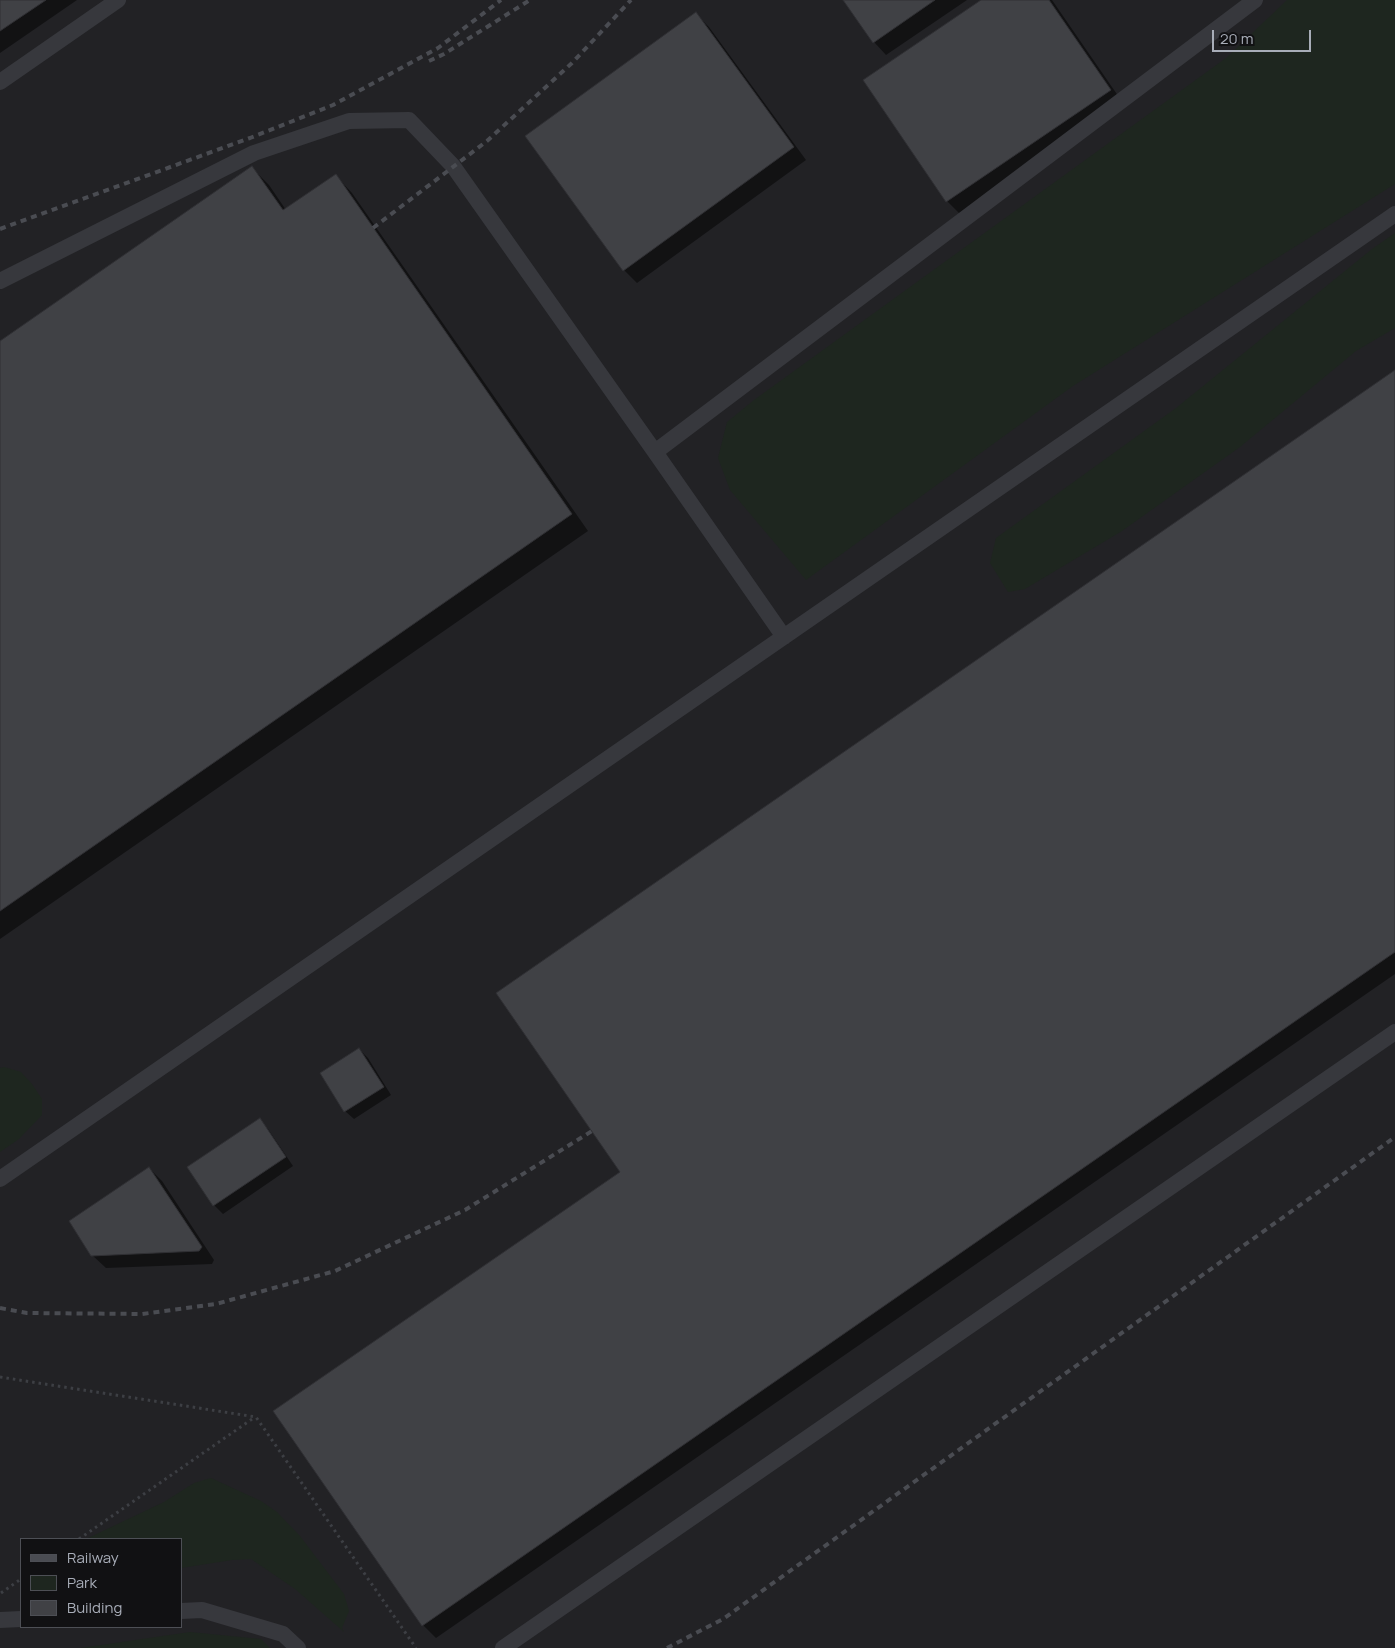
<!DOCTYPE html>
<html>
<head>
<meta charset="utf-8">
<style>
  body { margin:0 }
  #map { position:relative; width:1395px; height:1648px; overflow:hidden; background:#161618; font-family:Manrope,sans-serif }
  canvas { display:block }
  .legend { position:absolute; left:20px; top:1538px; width:162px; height:90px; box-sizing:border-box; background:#111113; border:1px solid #4d4f55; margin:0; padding:6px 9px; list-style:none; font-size:15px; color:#a8adb8 }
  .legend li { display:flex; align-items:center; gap:10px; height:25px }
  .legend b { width:25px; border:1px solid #4d4f55 }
  .scale { position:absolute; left:1212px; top:30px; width:99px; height:22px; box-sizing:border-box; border:2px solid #a8adb8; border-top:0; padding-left:6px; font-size:15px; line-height:18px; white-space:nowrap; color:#a8adb8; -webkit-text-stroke:4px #111113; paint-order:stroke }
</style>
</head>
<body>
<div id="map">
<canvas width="1395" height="1648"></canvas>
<ul class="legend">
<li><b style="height:6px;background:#4a4c52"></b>Railway</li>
<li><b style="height:14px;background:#1e261f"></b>Park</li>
<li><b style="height:14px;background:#404145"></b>Building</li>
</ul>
<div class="scale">20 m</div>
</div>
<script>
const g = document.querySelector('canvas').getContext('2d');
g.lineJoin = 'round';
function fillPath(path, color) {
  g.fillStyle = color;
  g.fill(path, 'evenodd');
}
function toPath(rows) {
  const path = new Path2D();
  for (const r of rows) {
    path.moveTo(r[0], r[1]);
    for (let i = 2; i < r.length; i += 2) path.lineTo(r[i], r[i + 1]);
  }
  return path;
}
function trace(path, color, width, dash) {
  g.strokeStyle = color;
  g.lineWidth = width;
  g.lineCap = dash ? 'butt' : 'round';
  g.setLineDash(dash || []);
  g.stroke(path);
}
fillPath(toPath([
  [0,0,1395,0,1395,1648,0,1648],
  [21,1539,181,1539,181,1627,21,1627]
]), '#222225');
fillPath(toPath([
  [1287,0,1395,0,1395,184,1073,386,806,580,730,490,718,458,727,422,754,400,1226,58],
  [1395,233,1395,328,1356,351,1240,447,1122,531,1025,589,1008,592,990,563,996,538,1176,408,1372,249],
  [4,1067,21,1072,32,1084,42,1099,42,1115,19,1139,0,1152,0,1068],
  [211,1478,261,1501,277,1512,300,1536,344,1594,349,1611,342,1628,344,1632,295,1589,251,1559,232,1560,181,1568,181,1539,86,1539,164,1502,194,1483],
  [190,1632,261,1639,270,1648,81,1648]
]), '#1e261f');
fillPath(toPath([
  [0,0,77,0,0,53],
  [845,0,967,0,886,55,874,42],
  [983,0,1052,0,1123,103,960,214,947,201],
  [696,14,709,27,806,160,637,283,624,270,527,137],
  [252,168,269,185,286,210,336,176,352,193,588,531,0,939,0,343],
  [1395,372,1395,974,436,1638,423,1625,622,1172],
  [359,1049,368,1058,391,1095,354,1119,345,1111],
  [259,1120,268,1129,293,1166,223,1214,214,1205,189,1167],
  [149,1168,162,1181,214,1260,212,1264,106,1268,92,1255]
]), '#0007');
const building = toPath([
  [0,0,46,0,0,31,0,0],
  [843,0,935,0,873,43,843,0],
  [981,0,1049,0,1111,90,946,202,863,80,981,0],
  [696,12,794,147,623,271,525,136,696,12],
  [252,166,283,210,336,174,572,514,0,911,0,341,252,166],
  [1395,370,1395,952,422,1626,273,1411,620,1172,496,993,1395,370],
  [359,1048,384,1087,344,1112,320,1073,359,1048],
  [260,1118,286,1157,213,1206,187,1167,260,1118],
  [149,1167,202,1247,199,1251,91,1256,69,1221,149,1167]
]);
fillPath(building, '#404145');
trace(building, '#303034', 1);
trace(toPath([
  [0,1377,256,1417,416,1648],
  [79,1539,255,1417],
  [1,1593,21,1579]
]), '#3d3f44', 3, [2.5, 4]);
trace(toPath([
  [0,82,118,0],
  [0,281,254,153,349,121,409,120,453,166,655,452,784,637],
  [655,452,1255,0],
  [0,1179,1395,214],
  [181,1611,202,1610,283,1634,298,1648],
  [0,1620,21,1619],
  [503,1648,1395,1032]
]), '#37383d', 16);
trace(toPath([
  [429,61,444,54,530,0],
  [373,228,487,141,572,63,631,0],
  [0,229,250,138,333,105,438,48,501,0],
  [0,1308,27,1313,142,1314,216,1304,335,1271,465,1210,592,1131],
  [667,1648,723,1619,1395,1137]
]), '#4a4c52', 4, [6, 5]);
</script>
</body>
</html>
